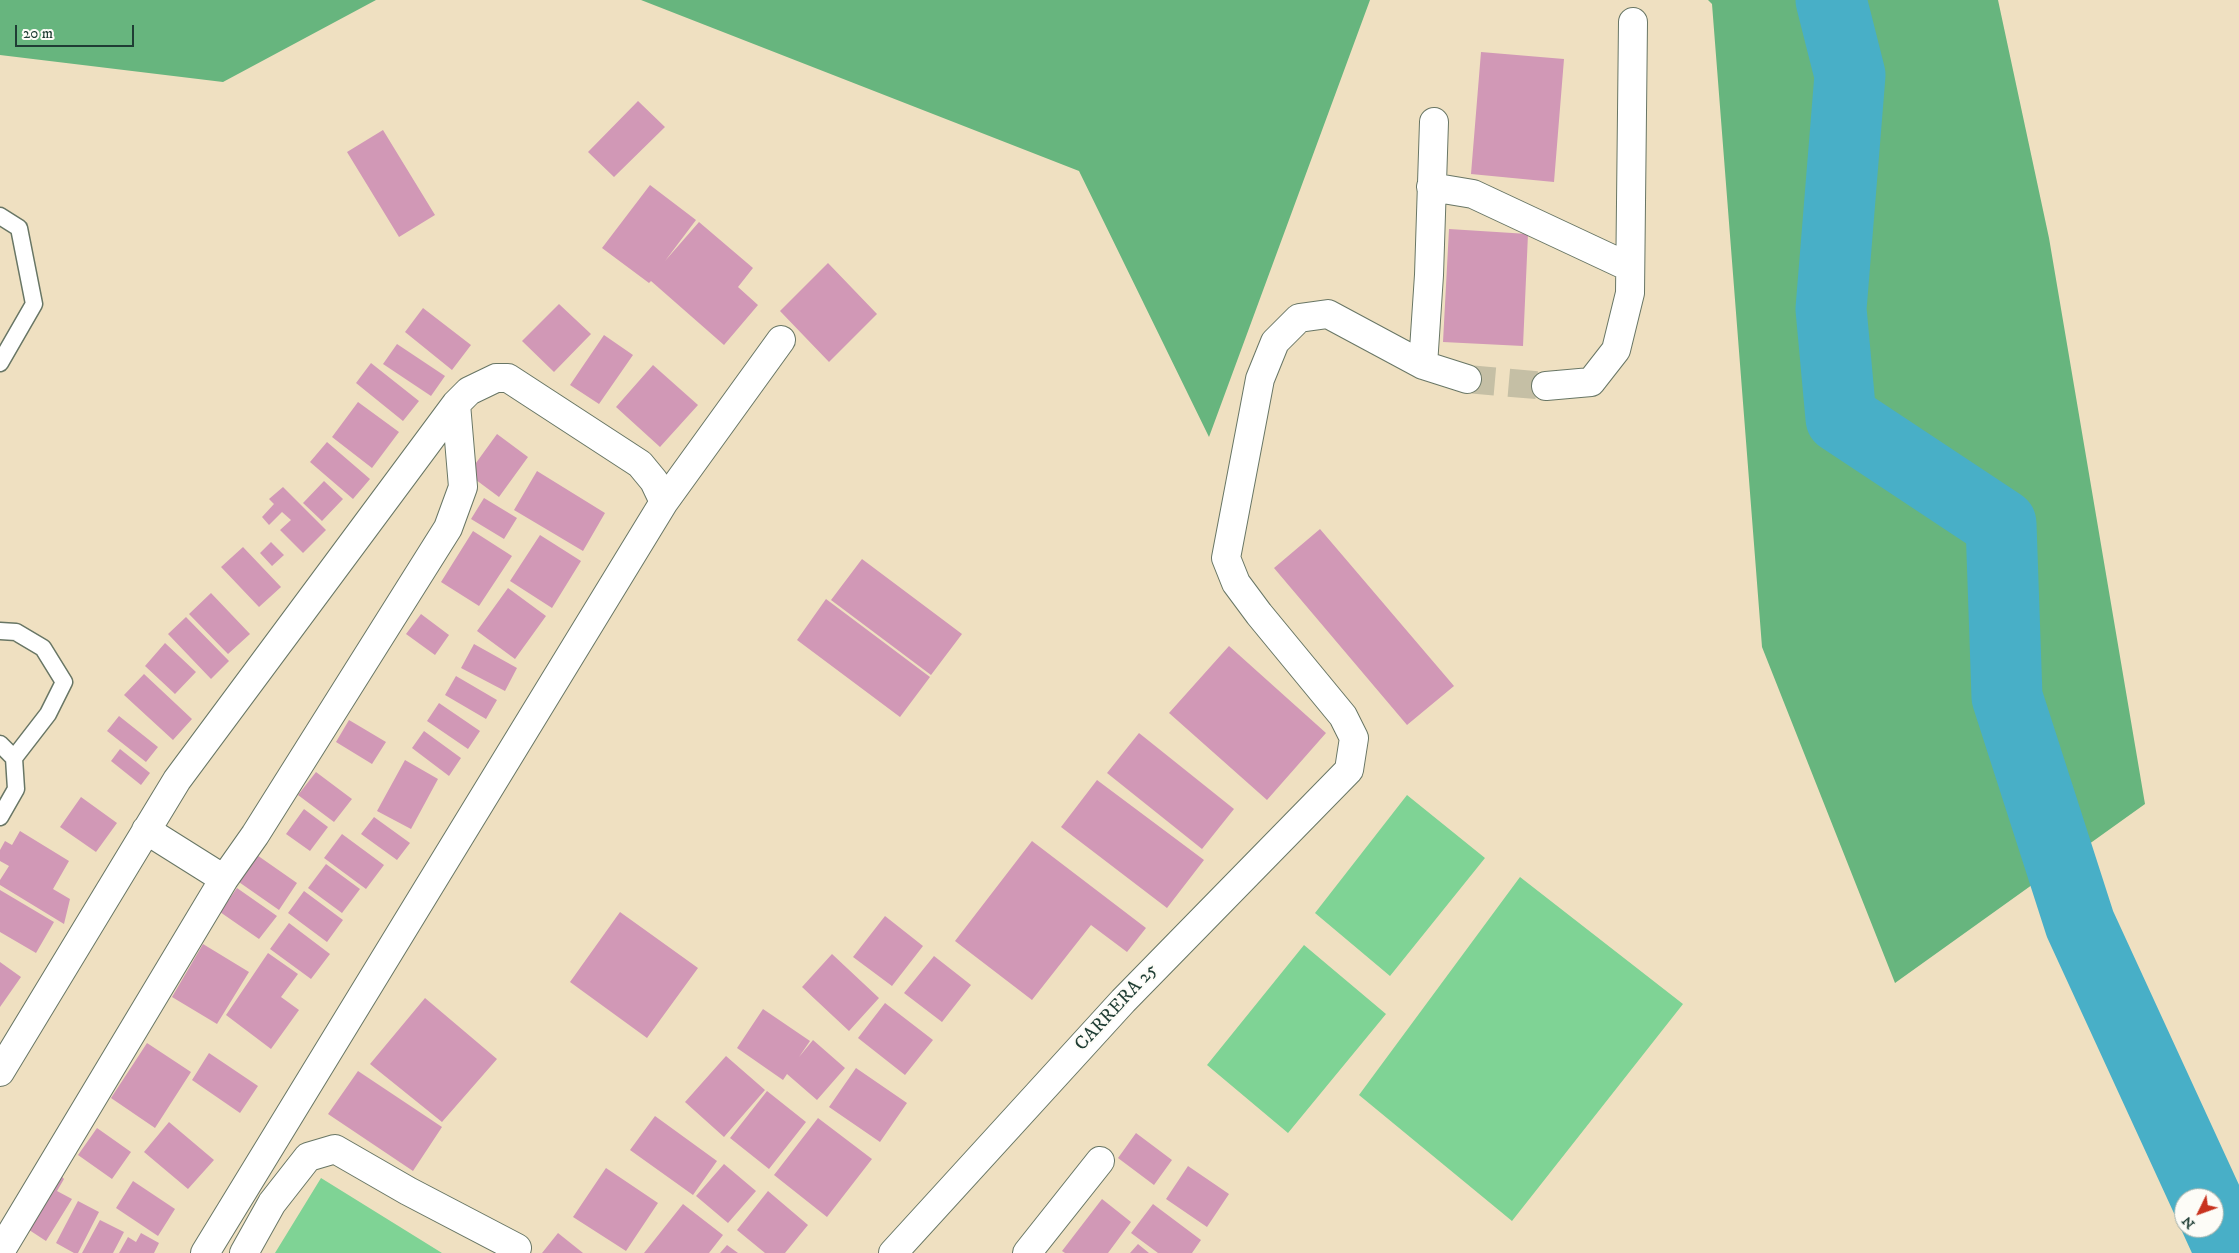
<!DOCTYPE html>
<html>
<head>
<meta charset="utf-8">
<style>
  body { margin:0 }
  #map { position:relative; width:2239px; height:1253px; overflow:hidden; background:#efe0c1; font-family:"IM FELL DW Pica",serif }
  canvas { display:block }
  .north { position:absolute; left:2174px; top:1188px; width:50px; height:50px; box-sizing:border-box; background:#fdfcf7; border:1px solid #a4b0a9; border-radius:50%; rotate:228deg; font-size:14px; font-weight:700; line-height:20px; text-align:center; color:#1f3d34 }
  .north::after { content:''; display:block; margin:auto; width:18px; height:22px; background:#c8321e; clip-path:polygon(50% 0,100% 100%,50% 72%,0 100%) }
  .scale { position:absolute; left:15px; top:25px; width:119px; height:22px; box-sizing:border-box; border:2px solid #1f3d34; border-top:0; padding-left:6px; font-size:15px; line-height:18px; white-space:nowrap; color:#1f3d34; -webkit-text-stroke:4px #fdfcf7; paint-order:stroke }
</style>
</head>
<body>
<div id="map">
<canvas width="2239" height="1253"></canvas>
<div class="north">N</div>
<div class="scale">20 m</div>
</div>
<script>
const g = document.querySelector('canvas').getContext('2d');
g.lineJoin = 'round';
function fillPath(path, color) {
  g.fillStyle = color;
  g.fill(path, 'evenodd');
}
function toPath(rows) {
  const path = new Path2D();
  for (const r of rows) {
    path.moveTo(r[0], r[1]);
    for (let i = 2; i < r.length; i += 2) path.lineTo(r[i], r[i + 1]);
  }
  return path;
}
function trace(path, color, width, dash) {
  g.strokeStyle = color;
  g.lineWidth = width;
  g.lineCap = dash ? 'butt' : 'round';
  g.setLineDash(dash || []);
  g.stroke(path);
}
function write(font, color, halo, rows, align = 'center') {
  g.font = font + ' "IM FELL DW Pica",serif';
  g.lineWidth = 4;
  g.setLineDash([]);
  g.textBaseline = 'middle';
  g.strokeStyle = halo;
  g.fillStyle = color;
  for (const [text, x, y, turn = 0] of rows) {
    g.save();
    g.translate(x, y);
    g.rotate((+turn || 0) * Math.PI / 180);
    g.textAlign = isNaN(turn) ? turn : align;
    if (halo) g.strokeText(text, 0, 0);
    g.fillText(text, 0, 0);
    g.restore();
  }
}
fillPath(toPath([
  [1407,795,1485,858,1390,976,1315,913],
  [1520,877,1683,1004,1512,1221,1359,1095],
  [1304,945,1386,1014,1288,1133,1207,1065],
  [321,1178,442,1253,275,1253]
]), '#7fd395');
fillPath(toPath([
  [0,0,376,0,223,82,0,55],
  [641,0,1370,0,1209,437,1079,171],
  [1708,0,1998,0,2049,238,2145,804,1895,983,1762,647,1712,4]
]), '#67b57e');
trace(toPath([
  [1831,0,1850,75,1831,309,1841,418,2001,524,2007,697,2080,924,2206,1198],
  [2214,1216,2231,1253]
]), '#48afc7', 71);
fillPath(toPath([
  [1481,52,1564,59,1554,182,1471,174],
  [638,101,665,127,614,177,588,152],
  [383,130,435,215,399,237,347,152],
  [650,185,696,220,665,261,699,222,753,268,738,287,758,305,724,345,651,281,649,283,602,248],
  [1449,229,1528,234,1523,346,1443,342],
  [828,263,877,314,829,362,780,311],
  [559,304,591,334,554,372,522,341],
  [423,308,471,345,452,370,405,332],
  [604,335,633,355,599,404,570,385],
  [397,344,445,376,431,396,383,364],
  [371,363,419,401,403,421,356,383],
  [653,365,698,405,660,447,616,407],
  [358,402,399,432,372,468,332,437],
  [497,434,528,457,499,497,468,474],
  [327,442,370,479,353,499,310,462],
  [537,471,605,513,583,551,514,510],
  [324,481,343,499,322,521,303,503],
  [283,487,326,530,303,553,280,530,291,520,282,512,269,525,262,517,274,504,269,499],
  [484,498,517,518,504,539,471,519],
  [1320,529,1454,686,1407,725,1274,568],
  [473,531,512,556,479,606,441,582],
  [540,535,581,561,552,608,510,581],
  [271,542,284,555,272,566,260,553],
  [243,547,281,587,259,607,221,567],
  [862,559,962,634,931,675,831,600],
  [508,588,546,616,515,659,477,631],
  [211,593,250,634,228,654,189,614],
  [826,599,930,677,900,717,797,640],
  [421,614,449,635,435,655,406,634],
  [186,617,229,661,211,679,168,634],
  [165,643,196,672,175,694,145,666],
  [474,644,517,668,505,691,461,668],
  [1229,646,1326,733,1267,800,1169,713],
  [144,674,192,719,173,740,124,695],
  [456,676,497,700,486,719,445,695],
  [439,703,480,731,468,749,427,721],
  [119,716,158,747,146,762,107,731],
  [349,720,386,742,372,764,336,742],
  [424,731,461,758,449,776,412,748],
  [1139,733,1234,809,1202,849,1107,773],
  [120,749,150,773,141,785,111,761],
  [405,760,438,779,411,829,377,811],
  [316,772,352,799,334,822,298,795],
  [1097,780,1204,860,1167,908,1061,827],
  [81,797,117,823,96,852,60,827],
  [304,809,328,827,310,851,286,834],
  [374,817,410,843,397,860,361,834],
  [20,831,69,861,53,889,70,899,64,924,0,885,0,880,9,866,0,861,0,850,5,841,12,845],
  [342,834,384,865,366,889,324,858],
  [1032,841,1146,928,1127,952,1091,925,1032,1000,955,941],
  [254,853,297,883,279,910,236,880],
  [326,864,360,889,342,913,308,888],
  [237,888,277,916,259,939,220,912],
  [0,890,54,922,36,953,0,932],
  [304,891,343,920,327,942,288,913],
  [620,912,698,968,647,1038,570,982],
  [885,916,923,946,892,986,853,957],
  [289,923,330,954,311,979,270,949],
  [203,944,249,972,217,1024,172,997],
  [268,953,298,974,281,997,299,1010,271,1049,226,1015],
  [832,954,879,998,849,1031,802,987],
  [934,956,971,985,942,1022,904,993],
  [0,962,21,977,0,1007],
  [425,998,497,1059,442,1122,370,1064],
  [885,1003,933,1040,905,1075,858,1038],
  [763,1009,810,1041,799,1057,813,1040,845,1068,817,1100,787,1074,783,1080,737,1048],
  [147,1043,191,1072,155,1128,111,1098],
  [209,1053,258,1086,240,1113,192,1080],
  [726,1056,765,1090,724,1137,685,1102],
  [856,1068,907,1103,880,1142,829,1107],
  [358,1071,442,1127,413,1171,328,1114],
  [767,1091,806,1122,769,1169,730,1138],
  [655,1116,717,1161,693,1195,630,1150],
  [818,1118,872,1159,827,1217,774,1175],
  [169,1122,214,1160,188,1189,144,1152],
  [97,1128,131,1152,112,1179,78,1155],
  [1136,1133,1172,1160,1154,1185,1118,1158],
  [724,1164,756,1191,728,1223,696,1196],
  [1188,1166,1229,1194,1207,1227,1166,1199],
  [606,1168,658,1203,626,1251,573,1217],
  [55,1169,64,1179,57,1191,72,1199,46,1241,20,1224],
  [133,1181,175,1209,158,1236,116,1208],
  [768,1191,808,1225,785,1253,765,1253,737,1230],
  [1102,1199,1131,1222,1108,1253,1065,1253,1062,1251],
  [78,1201,99,1212,78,1253,74,1253,56,1243],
  [683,1204,723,1235,709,1253,644,1253],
  [1153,1204,1201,1240,1192,1253,1158,1253,1131,1233],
  [100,1220,124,1232,113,1253,82,1253],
  [141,1233,159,1243,154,1253,119,1253,128,1237,136,1242],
  [558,1233,583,1253,542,1253],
  [1138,1244,1149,1253,1130,1253],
  [727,1245,738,1253,720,1253]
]), '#d198b6');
trace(toPath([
  [1467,379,1546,386]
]), '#c5bfa5', 28, [28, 14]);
const service = toPath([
  [0,216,19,228,34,304,0,363],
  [0,631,16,632,43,648,64,682,48,714,14,758],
  [0,744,14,758,16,789,0,817]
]);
const minor = toPath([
  [1431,187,1473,194,1629,267],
  [1423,365,1429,275,1434,122],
  [1546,386,1591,382,1616,350,1630,293,1633,22],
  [146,830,224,879],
  [0,1072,177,780,456,404,469,391,496,378,508,378,640,464,654,481,664,502],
  [0,1252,224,879,255,835,448,528,463,487,456,404],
  [205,1253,664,502,781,340],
  [244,1253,272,1203,308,1157,335,1149,408,1191,517,1248],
  [893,1253,1123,1001,1349,770,1354,738,1343,716,1259,614,1236,583,1226,558,1260,379,1275,342,1299,318,1328,314,1423,365,1467,379],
  [1027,1253,1100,1161]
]);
trace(service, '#687665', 19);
trace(minor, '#687665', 30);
trace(service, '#fff', 16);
trace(minor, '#fff', 28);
write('19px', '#1f3d34', '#fdfcf7', [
  ["CARRERA 25",1117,1008,-47]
]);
</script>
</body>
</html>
